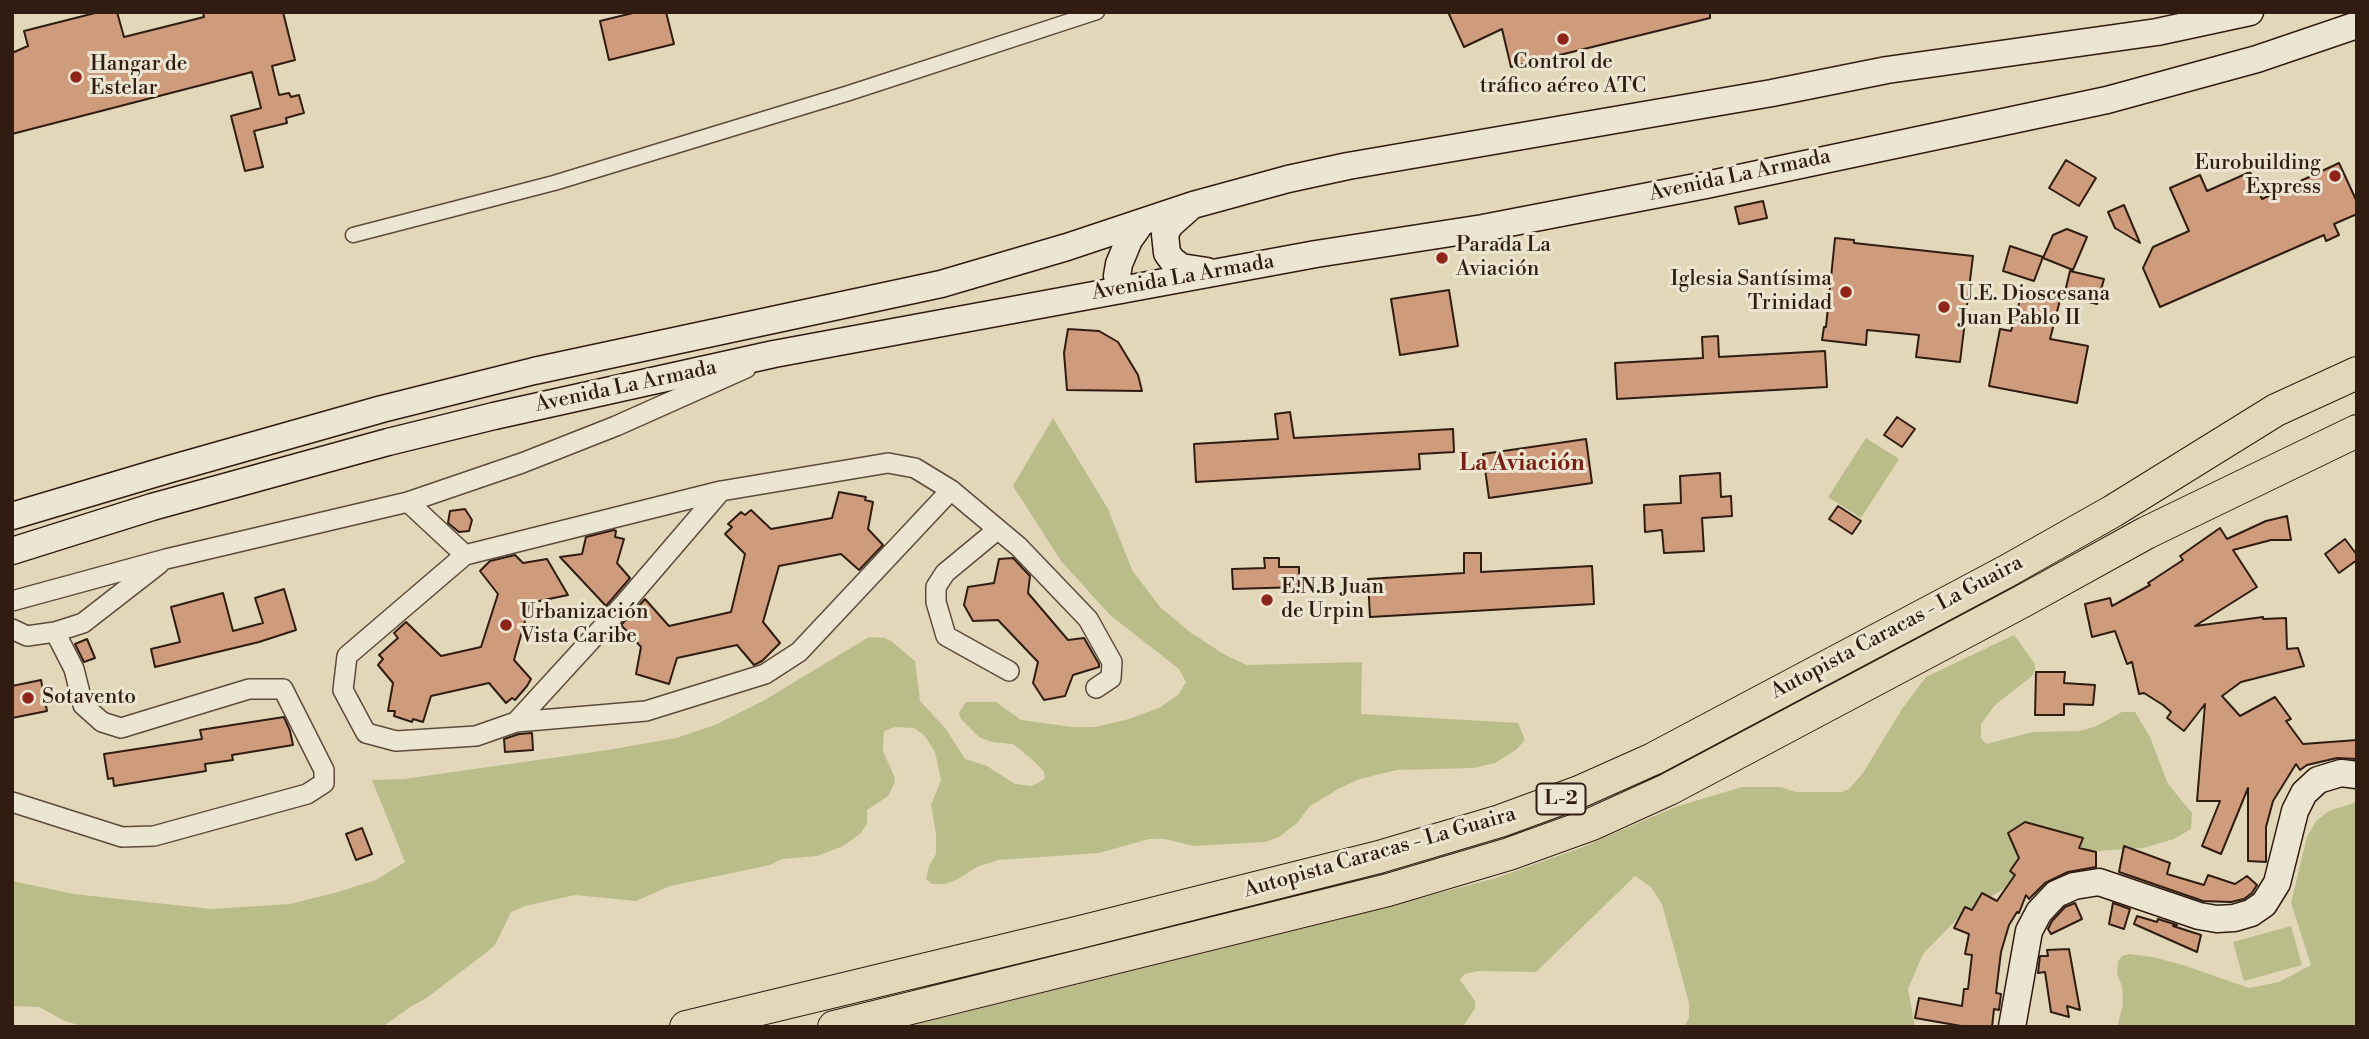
<!DOCTYPE html>
<html>
<head>
<meta charset="utf-8">
<style>
  body { margin:0 }
  #map { position:relative; width:2369px; height:1039px; overflow:hidden; background:#e2d7b8; font-family:"Libre Bodoni",serif }
  canvas { display:block }
  .frame { position:absolute; inset:0; border:14px solid #301c11; pointer-events:none }
</style>
</head>
<body>
<div id="map">
<canvas width="2369" height="1039"></canvas>
<div class="frame"></div>
</div>
<script>
const g = document.querySelector('canvas').getContext('2d');
g.lineJoin = 'round';
function fillPath(path, color) {
  g.fillStyle = color;
  g.fill(path, 'evenodd');
}
function toPath(rows) {
  const path = new Path2D();
  for (const r of rows) {
    path.moveTo(r[0], r[1]);
    for (let i = 2; i < r.length; i += 2) path.lineTo(r[i], r[i + 1]);
  }
  return path;
}
function trace(path, color, width, dash) {
  g.strokeStyle = color;
  g.lineWidth = width;
  g.lineCap = dash ? 'butt' : 'round';
  g.setLineDash(dash || []);
  g.stroke(path);
}
function write(font, color, halo, rows, align = 'center') {
  g.font = font + ' "Libre Bodoni",serif';
  g.lineWidth = 6;
  g.setLineDash([]);
  g.textBaseline = 'middle';
  g.strokeStyle = halo;
  g.fillStyle = color;
  for (const [text, x, y, turn = 0] of rows) {
    g.save();
    g.translate(x, y);
    g.rotate((+turn || 0) * Math.PI / 180);
    g.textAlign = isNaN(turn) ? turn : align;
    if (halo) g.strokeText(text, 0, 0);
    g.fillText(text, 0, 0);
    g.restore();
  }
}
fillPath(toPath([
  [1053,418,1108,509,1132,570,1160,607,1190,632,1225,655,1247,665,1362,662,1361,714,1518,723,1525,740,1516,750,1495,763,1473,768,1397,770,1360,779,1340,788,1310,806,1297,823,1279,837,1265,842,1194,846,1165,839,1149,839,1099,853,998,860,977,867,958,879,945,884,932,884,926,879,929,866,936,854,936,834,931,805,941,780,935,752,924,735,914,728,895,727,884,731,883,751,895,778,894,784,888,796,867,810,867,824,860,834,843,846,817,856,782,859,770,865,670,886,636,901,575,895,525,906,511,912,495,945,483,955,425,999,412,1006,382,1027,85,1027,65,1021,39,1007,12,1006,12,881,74,894,211,909,290,904,338,892,376,880,405,862,372,780,404,779,608,750,676,738,715,725,763,701,869,637,884,638,891,641,915,661,920,701,946,729,965,759,987,766,1015,784,1031,786,1038,783,1045,778,1044,772,1035,762,1013,744,992,742,979,737,961,719,959,713,966,702,996,702,1021,720,1072,727,1095,727,1129,719,1161,707,1179,694,1186,682,1179,669,1110,615,1061,561,1013,486],
  [1866,438,1899,459,1861,518,1828,497],
  [2014,635,2035,664,2035,670,2032,676,1995,705,1981,724,1981,738,1986,744,2033,732,2079,731,2094,727,2122,712,2135,712,2150,737,2168,784,2192,813,2191,829,2174,839,2143,848,2082,852,2007,887,1962,914,1923,954,1908,989,1915,1027,1684,1027,1689,1017,1689,1003,1662,904,1651,887,1635,876,1536,972,1478,971,1465,974,1460,980,1475,1001,1475,1008,1463,1027,906,1027,1345,918,1496,878,1583,847,1675,807,1742,787,1780,787,1796,792,1842,792,1849,789,1863,773,1902,709,1926,677],
  [2357,802,2357,1027,2117,1027,2123,1005,2122,986,2117,974,2118,961,2122,956,2129,954,2153,957,2186,966,2249,988,2279,982,2311,965,2291,903,2307,837,2316,821,2329,811],
  [2291,926,2302,965,2244,981,2233,942]
]), '#babc8a');
const building = toPath([
  [99,12,117,12,124,37,204,17,203,12,283,12,295,60,272,66,279,95,289,93,291,97,299,95,304,113,286,118,287,123,254,131,263,167,245,171,231,116,261,108,252,72,12,134,12,53,28,46,24,31,99,12],
  [637,12,666,12,674,44,609,60,600,21,637,12],
  [1448,12,1710,12,1710,18,1511,67,1502,29,1464,47,1448,12],
  [2066,160,2096,178,2079,206,2049,188,2066,160],
  [2339,163,2357,202,2357,214,2334,224,2339,235,2326,241,2324,235,2160,307,2143,268,2153,247,2189,231,2170,188,2200,175,2207,191,2250,172,2262,199,2339,163],
  [1763,201,1767,218,1739,224,1735,207,1763,201],
  [2124,205,2140,243,2115,228,2108,212,2124,205],
  [2067,229,2087,237,2073,270,2043,258,2053,235,2067,229],
  [1835,238,1854,240,1854,243,1973,256,1960,362,1916,357,1919,335,1867,330,1866,345,1822,340,1824,327,1826,327,1835,238],
  [2010,246,2043,257,2034,281,2003,271,2010,246],
  [2070,271,2104,279,2097,304,2064,296,2070,271],
  [1449,290,1458,346,1400,355,1391,299,1449,290],
  [2023,290,2060,300,2050,339,2088,346,2077,403,1989,386,2000,329,2011,331,2023,290],
  [1068,329,1099,331,1118,342,1138,375,1142,391,1067,390,1064,353,1068,329],
  [1718,336,1719,357,1825,351,1827,387,1617,399,1615,363,1703,358,1702,337,1718,336],
  [1290,412,1294,438,1453,429,1454,452,1419,454,1420,469,1196,482,1194,444,1278,439,1275,414,1290,412],
  [1897,417,1915,429,1902,447,1884,435,1897,417],
  [1586,439,1592,483,1489,498,1483,454,1586,439],
  [1720,473,1721,497,1731,496,1732,516,1702,518,1704,551,1664,553,1662,530,1645,532,1644,505,1681,503,1680,476,1720,473],
  [839,492,866,497,865,500,873,502,868,529,883,545,859,570,841,554,779,566,763,622,780,643,762,661,754,665,737,645,677,658,669,684,636,674,641,647,621,625,645,599,669,626,731,612,745,554,725,534,732,527,728,524,741,512,745,515,751,510,771,529,832,518,839,492],
  [1838,506,1861,521,1852,534,1829,519,1838,506],
  [465,509,472,520,469,531,459,532,448,523,450,511,465,509],
  [2287,516,2291,540,2271,540,2233,550,2257,587,2195,626,2263,617,2263,619,2286,618,2287,649,2298,648,2304,666,2241,682,2222,696,2240,716,2275,697,2291,719,2286,721,2303,744,2357,740,2357,759,2337,758,2307,765,2300,770,2296,764,2273,801,2266,827,2266,862,2248,861,2248,788,2221,854,2202,846,2220,801,2197,801,2205,704,2184,731,2167,718,2171,712,2163,705,2144,693,2139,694,2132,662,2127,664,2115,631,2092,637,2085,604,2110,598,2112,606,2150,585,2148,583,2183,560,2180,556,2220,528,2227,539,2266,521,2287,516],
  [614,530,616,531,615,537,624,539,617,563,630,578,606,606,560,557,582,554,586,537,614,530],
  [2345,539,2357,555,2357,560,2339,573,2325,554,2345,539],
  [1464,553,1481,553,1481,572,1592,566,1594,604,1370,617,1368,579,1464,573,1464,553],
  [515,555,523,563,547,559,568,595,530,603,514,660,531,679,527,686,515,700,512,698,506,703,489,683,431,696,423,722,413,719,412,722,394,716,395,711,388,711,393,683,378,665,383,659,379,655,398,638,394,633,406,622,441,656,481,647,498,594,480,571,490,561,515,555],
  [1013,558,1030,576,1028,593,1068,640,1084,638,1099,664,1099,667,1073,675,1065,696,1044,700,1033,683,1038,662,998,620,973,621,964,605,968,587,994,583,999,559,1013,558],
  [1264,558,1279,558,1279,567,1299,567,1299,587,1233,589,1232,569,1265,568,1264,558],
  [284,589,296,630,259,642,155,667,151,649,180,642,171,607,223,593,233,631,263,623,255,598,284,589],
  [87,639,95,658,84,662,75,644,87,639],
  [2036,672,2065,672,2064,683,2095,685,2093,705,2064,704,2064,715,2035,715,2036,672],
  [41,680,47,711,12,718,12,686,41,680],
  [284,717,290,731,293,745,232,755,233,760,205,764,206,771,114,786,113,778,108,779,104,754,202,739,200,730,284,717],
  [532,733,533,750,505,752,504,739,519,734,532,733],
  [2025,822,2083,838,2079,848,2096,852,2096,867,2068,872,2045,883,2029,899,2026,895,2019,913,2017,912,2009,925,2001,952,1996,993,2001,994,1999,1010,1994,1009,1992,1027,1967,1027,1915,1018,1919,998,1962,1006,1964,989,1968,989,1972,955,1965,954,1969,934,1954,928,1965,907,1972,910,1982,893,1997,901,2015,875,2010,871,2019,858,2008,833,2025,822],
  [362,828,372,854,356,860,346,834,362,828],
  [2124,846,2170,863,2167,874,2204,885,2208,875,2235,884,2247,876,2257,885,2252,893,2244,899,2231,902,2203,901,2119,872,2124,846],
  [2075,903,2082,919,2051,934,2048,929,2052,921,2065,907,2075,903],
  [2113,903,2130,909,2124,929,2109,924,2113,903],
  [2137,916,2157,922,2158,919,2177,925,2173,926,2201,935,2197,952,2134,924,2137,916],
  [2069,949,2080,1010,2067,1006,2069,1017,2051,1012,2045,972,2038,973,2040,956,2048,956,2047,950,2069,949]
]);
fillPath(building, '#ce9c7c');
trace(building, '#301c11', 2);
const pedestrian = toPath([
  [353,235,554,183,849,93,1097,12]
]);
const minor = toPath([
  [721,491,624,604,516,722,476,736,396,741,366,733,343,690,347,656,465,555,721,491,888,463,915,468,951,490,1019,547,1088,619,1112,662,1111,678,1096,688],
  [408,502,465,555],
  [997,530,945,573,936,587,936,602,946,636,1009,671],
  [12,601,166,559,408,502,522,463,616,426,746,368],
  [12,629,27,636,55,632,83,623,159,564],
  [516,722,646,711,765,674,799,652,951,490],
  [12,802,122,837,154,836,307,794,324,783,324,770,283,689,249,689,121,728,102,722,83,705,74,669,55,632]
]);
const secondary = toPath([
  [1189,208,1170,225,1165,234,1167,253,1172,260,1181,267,1207,271],
  [1121,290,1117,276,1119,264,1129,240,1141,223],
  [12,516,170,469,382,409,534,371,941,284,1067,247,1193,205,1288,179,1348,166,1772,93,1887,70,2157,32,2250,12],
  [12,551,152,507,388,442,494,416,774,354,1316,254,1483,228,1706,185,2107,100,2257,59,2357,25],
  [2012,1027,2029,931,2039,912,2056,894,2074,886,2099,882,2199,916,2217,919,2234,918,2251,913,2264,904,2277,883,2295,811,2304,793,2318,780,2341,773,2357,775]
]);
const trunk = toPath([
  [686,1027,1080,932,1379,857,1500,821,1579,792,1653,759,2007,571,2113,511,2276,410,2357,373],
  [834,1027,1388,890,1509,854,1592,824,1669,789,2023,601,2146,533,2357,431]
]);
trace(pedestrian, '#5c4b3b', 17);
trace(minor, '#5c4b3b', 22);
trace(secondary, '#301c11', 29);
trace(trunk, '#301c11', 34);
trace(pedestrian, '#ece5d1', 14);
trace(minor, '#ece5d1', 19);
trace(secondary, '#ece5d1', 26);
trace(trunk, '#e2d7b8', 32);
for (const [x, y, r, color] of [
  [1563,39,7,"#8f2418"],
  [76,77,7,"#8f2418"],
  [2335,176,7,"#8f2418"],
  [1442,258,7,"#8f2418"],
  [1846,292,7,"#8f2418"],
  [1944,307,7,"#8f2418"],
  [1267,600,7,"#8f2418"],
  [506,625,7,"#8f2418"],
  [28,698,7,"#8f2418"]
]) {
  const dot = new Path2D();
  dot.arc(x, y, r, 0, 2 * Math.PI);
  g.fillStyle = color;
  g.fill(dot);
  trace(dot, '#ece5d1', 2.5);
}
for (const [x, y, w] of [
  [1561,799,49]
]) {
  const box = new Path2D();
  box.roundRect(x - w / 2, y - 15.5, w, 31, 5);
  g.fillStyle = '#ece5d1';
  g.fill(box);
  trace(box, '#301c11', 2);
}
write('bold 19px', '#301c11', null, [
  ["L-2",1561,799]
]);
write('21px', '#301c11', '#ece5d1', [
  ["Control de",1563,63,"center"],
  ["tráfico aéreo ATC",1563,87,"center"],
  ["Hangar de",90,65],
  ["Estelar",90,89],
  ["Eurobuilding",2321,164,"right"],
  ["Express",2321,188,"right"],
  ["Parada La",1456,246],
  ["Aviación",1456,270],
  ["Iglesia Santísima",1832,280,"right"],
  ["Trinidad",1832,304,"right"],
  ["U.E. Dioscesana",1958,295],
  ["Juan Pablo II",1958,319],
  ["E.N.B Juan",1281,588],
  ["de Urpin",1281,612],
  ["Urbanización",520,613],
  ["Vista Caribe",520,637],
  ["Sotavento",42,698]
], 'left');
write('21px', '#301c11', '#ece5d1', [
  ["Avenida La Armada",1740,176,-12],
  ["Avenida La Armada",1183,278,-10],
  ["Avenida La Armada",626,387,-12],
  ["Autopista Caracas - La Guaira",1897,628,-28],
  ["Autopista Caracas - La Guaira",1380,853,-16]
]);
write('bold 23px', '#7a1f14', '#ece5d1', [
  ["La Aviación",1522,464]
]);
</script>
</body>
</html>
